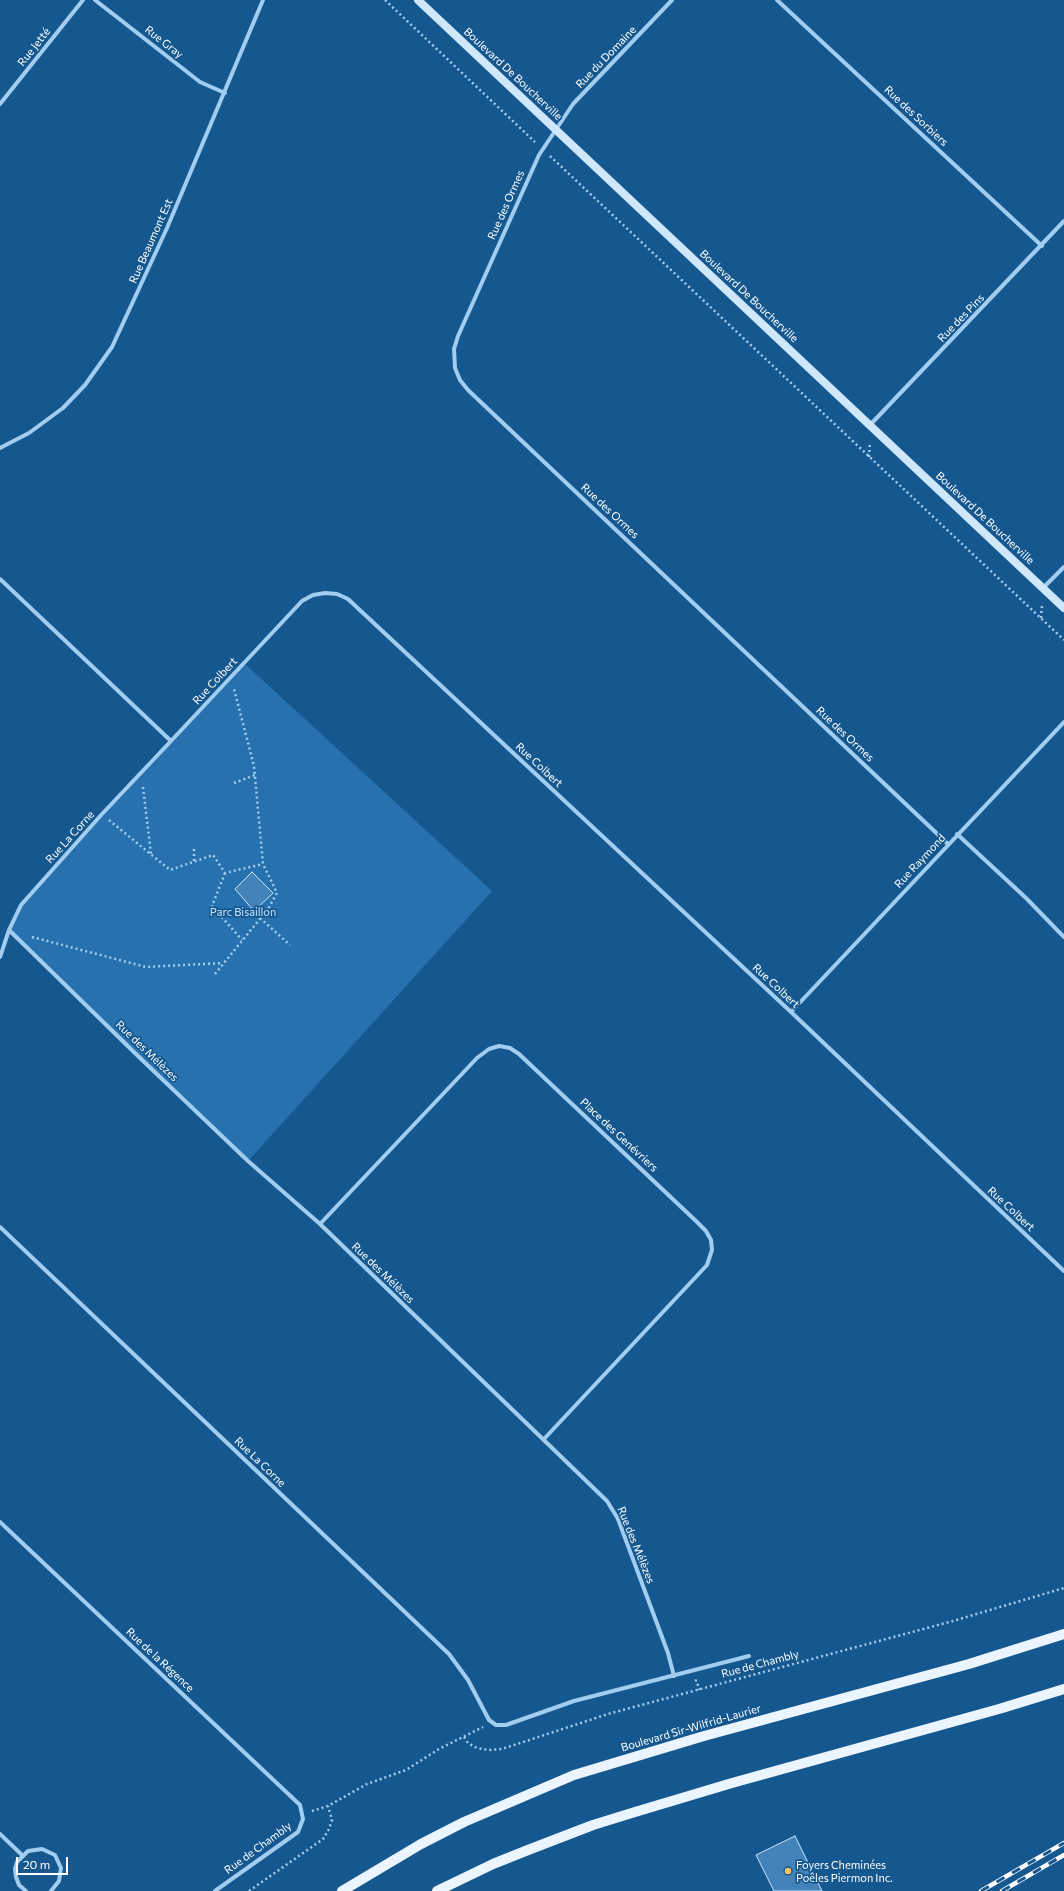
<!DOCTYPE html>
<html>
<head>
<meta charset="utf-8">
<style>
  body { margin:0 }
  #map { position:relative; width:1064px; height:1891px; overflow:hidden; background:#15588f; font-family:Commissioner,sans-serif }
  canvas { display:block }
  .scale { position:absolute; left:16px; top:1857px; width:52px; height:18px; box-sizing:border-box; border:2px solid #fff; border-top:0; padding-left:5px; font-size:12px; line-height:14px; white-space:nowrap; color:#fff; -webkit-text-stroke:3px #15588f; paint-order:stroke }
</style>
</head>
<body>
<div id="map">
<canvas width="1064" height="1891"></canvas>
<div class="scale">20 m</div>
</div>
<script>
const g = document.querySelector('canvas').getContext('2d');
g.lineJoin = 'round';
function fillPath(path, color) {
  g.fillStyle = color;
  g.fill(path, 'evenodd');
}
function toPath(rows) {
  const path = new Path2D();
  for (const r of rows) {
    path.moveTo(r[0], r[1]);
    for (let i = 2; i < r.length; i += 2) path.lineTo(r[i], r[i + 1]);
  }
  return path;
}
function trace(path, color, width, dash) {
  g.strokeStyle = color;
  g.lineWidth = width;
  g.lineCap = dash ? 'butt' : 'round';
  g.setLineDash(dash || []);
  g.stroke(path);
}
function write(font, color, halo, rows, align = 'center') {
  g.font = font + ' Commissioner,sans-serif';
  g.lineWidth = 3.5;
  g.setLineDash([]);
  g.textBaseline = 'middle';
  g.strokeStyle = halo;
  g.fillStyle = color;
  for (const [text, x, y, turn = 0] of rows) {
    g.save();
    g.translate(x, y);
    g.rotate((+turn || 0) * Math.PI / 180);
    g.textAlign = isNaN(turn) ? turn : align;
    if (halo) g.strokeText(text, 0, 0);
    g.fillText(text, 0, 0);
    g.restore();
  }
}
fillPath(toPath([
  [244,663,492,891,248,1161,9,930,21,905,102,814]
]), '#2772ae');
const building = toPath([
  [252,872,273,893,254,911,235,889,252,872],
  [795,1836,822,1891,774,1891,756,1855,795,1836]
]);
fillPath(building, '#4284b9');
trace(building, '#c8e5fc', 1);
trace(toPath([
  [385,0,535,142],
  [550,156,1064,640],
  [869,457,870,442],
  [1041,618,1042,605],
  [234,783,255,775],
  [143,787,151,854],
  [109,820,170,870,213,855,225,873,263,864],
  [194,849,194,862],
  [225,873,212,906,242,940],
  [260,918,290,945],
  [32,937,146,967,223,963],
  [215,974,268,909,277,893,263,864,254,766,234,689],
  [695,1680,697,1681,699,1690],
  [464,1737,468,1743,477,1748,488,1750,502,1749,608,1714,953,1621,1064,1588],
  [312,1811,328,1806,367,1784,406,1770,439,1749,483,1727],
  [249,1891,323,1839,329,1829,332,1820,328,1806]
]), '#a1cdf0', 2.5, [2, 3]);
trace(toPath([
  [95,0,200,82,225,93],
  [672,0,573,104,539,155,458,336,454,349,455,368,460,380,468,390,948,844],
  [777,0,1042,246],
  [0,104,83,0],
  [870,425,1064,221],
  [0,448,29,433,63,408,85,385,112,347,167,228,263,0],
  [0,579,171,741,302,601,313,595,325,593,337,594,348,599,791,1012,1064,1271],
  [1043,588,1064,567],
  [957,834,1026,898,1064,937],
  [9,930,139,1057,248,1161,320,1224,607,1501,618,1519,668,1653,674,1676],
  [0,957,9,930,21,905,102,814,171,741],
  [791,1012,1064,722],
  [320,1224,477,1058,489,1049,499,1046,510,1048,519,1054,696,1221,706,1231,711,1240,712,1250,707,1265,544,1439],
  [0,1227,449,1654,468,1680,489,1720,496,1725,506,1725,574,1701,749,1656],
  [0,1522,300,1805,303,1819,298,1832,215,1891],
  [0,1834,22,1855],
  [26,1891,19,1885,16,1877,15,1869,17,1862,28,1851,42,1849,55,1855,61,1868,59,1881,51,1891]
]), '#a1cdf0', 4);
trace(toPath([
  [418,0,1064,608]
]), '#cfe7fb', 8);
trace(toPath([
  [342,1891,421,1844,464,1822,574,1775,704,1736,969,1664,1064,1634],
  [437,1891,493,1864,528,1850,593,1825,635,1812,732,1783,999,1709,1064,1689]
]), '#ebf5ff', 10);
const rail = toPath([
  [981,1891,1064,1843],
  [1002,1891,1064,1855]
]);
trace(rail, '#fff', 4.5);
trace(rail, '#15588f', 3, [9]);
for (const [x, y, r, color] of [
  [788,1871,4,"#ffc061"]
]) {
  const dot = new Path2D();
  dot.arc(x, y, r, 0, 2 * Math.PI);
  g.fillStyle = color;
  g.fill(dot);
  trace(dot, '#15588f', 1.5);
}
write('11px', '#fff', '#15588f', [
  ["Rue Gray",164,42,38],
  ["Rue Jetté",34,47,-52],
  ["Rue du Domaine",606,57,-46],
  ["Boulevard De Boucherville",513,74,43],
  ["Rue des Sorbiers",916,116,43],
  ["Rue des Ormes",506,205,-66],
  ["Rue Beaumont Est",151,241,-66],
  ["Boulevard De Boucherville",749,296,43],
  ["Rue des Pins",961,318,-46],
  ["Rue des Ormes",610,511,43],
  ["Boulevard De Boucherville",985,518,43],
  ["Rue Colbert",215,681,-47],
  ["Rue des Ormes",845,734,43],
  ["Rue Colbert",539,765,43],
  ["Rue La Corne",70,837,-48],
  ["Rue Raymond",920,861,-47],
  ["Rue Colbert",776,986,43],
  ["Rue des Mélèzes",147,1051,44],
  ["Place des Genévriers",619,1135,43],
  ["Rue Colbert",1011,1209,43],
  ["Rue des Mélèzes",383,1273,44],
  ["Rue La Corne",260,1462,44],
  ["Rue des Mélèzes",636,1545,68],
  ["Rue de la Régence",160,1660,43],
  ["Rue de Chambly",760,1664,-15],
  ["Boulevard Sir-Wilfrid-Laurier",691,1728,-16],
  ["Rue de Chambly",258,1848,-36]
]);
write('11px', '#c8e5fc', '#15588f', [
  ["Parc Bisaillon",243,912]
]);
write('11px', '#fff', '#15588f', [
  ["Foyers Cheminées",796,1865],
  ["Poêles Piermon Inc.",796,1878]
], 'left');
</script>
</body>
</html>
